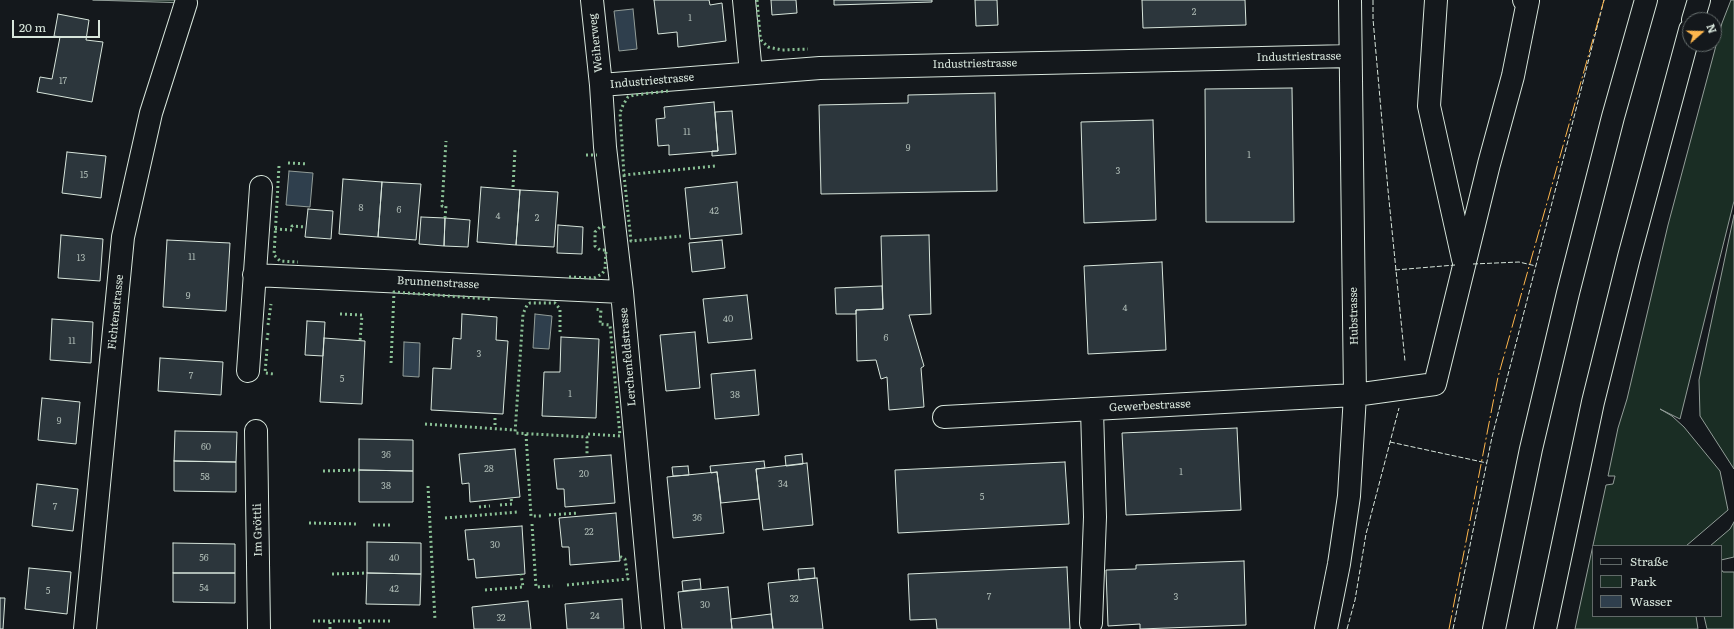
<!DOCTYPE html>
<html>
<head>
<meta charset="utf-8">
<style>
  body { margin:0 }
  #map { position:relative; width:1734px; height:629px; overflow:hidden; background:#14181c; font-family:Literata,serif }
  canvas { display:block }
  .legend { position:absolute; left:1592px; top:545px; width:130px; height:72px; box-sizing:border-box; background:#14181c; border:1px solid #626a69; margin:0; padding:5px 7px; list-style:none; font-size:12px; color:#d8e6dc }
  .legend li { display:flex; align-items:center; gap:8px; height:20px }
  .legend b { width:20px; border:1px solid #626a69 }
  .north { position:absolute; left:1682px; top:12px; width:40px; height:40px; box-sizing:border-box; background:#14181c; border:1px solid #626a69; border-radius:50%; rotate:70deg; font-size:11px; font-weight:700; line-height:16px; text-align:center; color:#d8e6dc }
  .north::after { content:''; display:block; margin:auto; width:14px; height:18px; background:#ffb74d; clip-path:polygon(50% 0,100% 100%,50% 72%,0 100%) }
  .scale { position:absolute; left:12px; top:20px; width:88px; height:18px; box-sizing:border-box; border:2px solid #d8e6dc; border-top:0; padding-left:5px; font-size:12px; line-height:14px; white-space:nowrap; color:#d8e6dc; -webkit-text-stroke:3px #14181c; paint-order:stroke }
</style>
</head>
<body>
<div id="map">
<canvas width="1734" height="629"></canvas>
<ul class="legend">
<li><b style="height:5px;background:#14181c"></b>Straße</li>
<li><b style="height:11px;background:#1a2d24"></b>Park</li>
<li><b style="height:11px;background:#2f3f4d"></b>Wasser</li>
</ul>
<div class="north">N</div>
<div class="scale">20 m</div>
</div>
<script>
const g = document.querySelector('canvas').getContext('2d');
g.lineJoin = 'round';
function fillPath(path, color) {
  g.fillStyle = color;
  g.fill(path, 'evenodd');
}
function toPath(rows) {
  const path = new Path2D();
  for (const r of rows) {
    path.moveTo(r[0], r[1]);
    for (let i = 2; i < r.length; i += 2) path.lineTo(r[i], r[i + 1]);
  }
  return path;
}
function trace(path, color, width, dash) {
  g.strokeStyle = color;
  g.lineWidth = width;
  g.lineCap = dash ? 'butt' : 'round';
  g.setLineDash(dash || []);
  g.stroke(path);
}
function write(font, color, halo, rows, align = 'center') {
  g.font = font + ' Literata,serif';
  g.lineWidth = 3;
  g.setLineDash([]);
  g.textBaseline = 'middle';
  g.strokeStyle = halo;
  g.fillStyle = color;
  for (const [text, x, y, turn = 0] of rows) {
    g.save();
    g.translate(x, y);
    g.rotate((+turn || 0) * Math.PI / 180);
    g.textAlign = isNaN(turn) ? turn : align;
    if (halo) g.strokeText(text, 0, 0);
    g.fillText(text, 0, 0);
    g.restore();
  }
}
const green = toPath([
  [93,0,187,0,186,3,93,0],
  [1731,0,1734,0,1734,201,1680,419,1660,409,1672,416,1684,427,1720,471,1728,510,1686,546,1593,546,1593,616,1696,616,1698,629,1575,629,1579,610,1606,485,1613,484,1615,476,1608,476,1618,428,1627,399,1668,225,1722,23,1731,0],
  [1734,215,1734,469,1700,416,1699,380,1734,215],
  [1734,522,1734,557,1721,560,1721,546,1710,546,1730,529,1734,522],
  [1721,569,1723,572,1734,572,1734,629,1707,629,1704,616,1721,616,1721,569]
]);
fillPath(green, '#1a2d24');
trace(green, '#939e99', 1);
const water = toPath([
  [633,9,637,49,619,51,614,11,633,9],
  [289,171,313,173,310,207,286,205,289,171],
  [535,314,552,316,549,349,533,348,535,314],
  [404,342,420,343,419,377,403,376,404,342]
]);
fillPath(water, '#2f3f4d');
trace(water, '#939e99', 1);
const building = toPath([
  [654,0,709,0,710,5,722,3,726,41,678,47,677,32,658,34,654,0],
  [771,0,796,0,797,13,772,15,771,0],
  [834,0,932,0,932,2,834,5,834,0],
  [975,0,997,0,998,25,976,26,975,0],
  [1142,0,1245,0,1246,25,1143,28,1142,0],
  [58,14,89,20,86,40,103,42,92,102,37,92,40,77,52,79,60,37,54,36,58,14],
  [1292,88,1294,222,1206,222,1205,89,1292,88],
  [995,93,997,191,821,194,819,105,908,103,908,95,995,93],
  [714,102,718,151,669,155,669,145,658,146,656,119,665,118,664,107,714,102],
  [732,111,736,154,712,156,712,151,718,151,715,112,732,111],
  [1153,120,1156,220,1084,223,1081,122,1153,120],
  [67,152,106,156,101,198,62,193,67,152],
  [343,179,382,182,378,237,339,234,343,179],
  [382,182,421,184,416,240,378,237,382,182],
  [737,182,742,234,690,239,685,188,737,182],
  [481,187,520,190,516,245,477,242,481,187],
  [520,190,558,192,554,247,516,245,520,190],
  [308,209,333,211,331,239,305,237,308,209],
  [421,217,445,218,444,246,419,244,421,217],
  [445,218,470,220,468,247,444,246,445,218],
  [558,225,583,227,582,254,557,253,558,225],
  [61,235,103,239,100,281,58,278,61,235],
  [929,235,931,314,909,315,924,366,921,368,924,407,889,410,887,377,881,379,876,360,857,361,856,310,883,309,881,236,929,235],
  [167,240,230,243,226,311,163,307,167,240],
  [722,240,725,268,692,272,689,243,722,240],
  [1162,262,1166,350,1088,354,1084,266,1162,262],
  [882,286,883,309,856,310,856,314,836,314,835,288,882,286],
  [747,295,752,339,708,343,703,299,747,295],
  [462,314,497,317,496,340,508,341,503,414,431,410,433,368,451,369,453,338,461,339,462,314],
  [52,319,93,322,91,363,50,360,52,319],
  [307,321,325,322,323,356,305,355,307,321],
  [695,332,700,388,666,391,660,335,695,332],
  [561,337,599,339,596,418,542,416,544,372,560,372,561,337],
  [324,338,365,341,362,404,320,402,324,338],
  [160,358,223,362,221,395,158,391,160,358],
  [755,370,759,415,715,419,711,374,755,370],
  [42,398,80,402,76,444,38,440,42,398],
  [1237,428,1241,510,1126,515,1122,433,1237,428],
  [175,431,237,432,236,462,174,461,175,431],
  [359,439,413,440,413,471,359,470,359,439],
  [515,449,520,497,470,502,469,483,462,484,459,454,515,449],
  [802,454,803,464,786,466,785,456,802,454],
  [611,455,615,503,565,507,564,489,557,489,554,459,611,455],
  [174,461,236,462,236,492,174,491,174,461],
  [764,461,765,468,756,469,759,499,721,503,717,472,711,473,710,466,764,461],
  [1065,462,1069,524,898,533,895,470,1065,462],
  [807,463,813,525,763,530,756,469,807,463],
  [688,466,689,475,673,476,672,467,688,466],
  [359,470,413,471,413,502,359,502,359,470],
  [717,472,724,533,673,538,667,477,717,472],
  [37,484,78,489,73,531,32,526,37,484],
  [616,513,620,561,570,565,569,547,562,547,559,518,616,513],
  [522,526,525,574,476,578,474,559,468,560,465,530,522,526],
  [367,542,421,543,421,574,367,573,367,542],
  [173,543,235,544,235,573,173,573,173,543],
  [1244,561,1246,625,1140,629,1140,624,1108,626,1106,570,1136,569,1136,565,1244,561],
  [1067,567,1070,629,937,629,936,619,910,620,908,574,1067,567],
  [29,568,71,572,67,614,25,609,29,568],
  [814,568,815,578,799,580,798,569,814,568],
  [173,573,235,573,235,603,173,602,173,573],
  [367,573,421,574,420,605,366,604,367,573],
  [817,578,823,629,773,629,768,583,817,578],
  [700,579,701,589,683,591,682,581,700,579],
  [728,587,732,629,682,629,678,592,728,587],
  [0,598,5,598,3,629,0,629,0,598],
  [622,599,624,629,567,629,565,604,622,599],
  [528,601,531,629,474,629,472,607,528,601],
  [771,614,773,629,732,629,731,619,771,614]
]);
fillPath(building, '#2c363c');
trace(building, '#d8e6dc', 1);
const minor = toPath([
  [592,0,601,85,605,147,622,292,653,629],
  [744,0,751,73],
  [1436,0,1429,106,1463,259],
  [601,85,820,68,1350,56],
  [254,275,622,292],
  [248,371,261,187],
  [944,417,1355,395,1435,384,1489,164,1513,76,1528,1,1524,0],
  [256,431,259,629],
  [1091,623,1095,517,1092,409],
  [85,629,123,237,151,113,186,3],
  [1326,629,1339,564,1349,496,1355,395,1350,0]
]);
const highway = toPath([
  [1693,20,1699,0],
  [1494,629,1531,449,1568,293,1613,117,1646,0],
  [1545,629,1593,402,1629,257,1690,30]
]);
trace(minor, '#d8e6dc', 24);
trace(highway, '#d8e6dc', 24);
trace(minor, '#14181c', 22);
trace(highway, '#14181c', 22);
trace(toPath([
  [757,0,760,35,761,40,768,47,782,50,808,49],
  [668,91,634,95,628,97,623,105,620,113,624,175,715,166],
  [586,155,597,155],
  [288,163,308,164],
  [279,166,274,255,280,261,298,262],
  [624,175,631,241,681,236],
  [513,187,515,150],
  [445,218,446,206,442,206,446,141],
  [275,229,292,230,292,226,306,227],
  [569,277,594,278,602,274,605,269,606,250,600,250,595,246,595,232,600,227,604,227,604,225],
  [340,314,362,315,360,341],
  [268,325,271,304],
  [560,332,560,309,555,303,530,303,527,305,523,314,515,433,587,437,587,456],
  [267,340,268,333],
  [267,349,265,373,274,374],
  [391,363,394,292,490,299],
  [495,418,495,428],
  [425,424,515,430],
  [526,434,531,516,541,516],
  [588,434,620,436,610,325,600,324,601,310,595,309],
  [323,471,359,470],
  [428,486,435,620],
  [500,505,512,504,511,498],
  [479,507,490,506],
  [549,515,578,513],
  [445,518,518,512],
  [309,523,359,524],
  [532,524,536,587,553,586],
  [373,525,391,525],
  [332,574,367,573],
  [567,585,628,579,625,559,619,556],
  [485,590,523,587,521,574],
  [313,621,392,621],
  [330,629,330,621],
  [360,629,360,621]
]), '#8ac095', 3, [2, 3]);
trace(toPath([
  [1373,0,1373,19,1388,190,1405,361],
  [1473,264,1519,262,1536,266],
  [1395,270,1455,265],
  [1390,442,1487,463],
  [1347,629,1355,600,1366,534,1399,408],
  [1453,629,1492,437,1604,0]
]), '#d8e6dc', 1, [5, 2]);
trace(toPath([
  [1449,629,1498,377,1604,0]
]), '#ffb74d', 1, [14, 3, 2, 3]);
write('9px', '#adbab4', null, [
  ["2",1194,12],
  ["1",690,18],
  ["17",63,81],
  ["11",687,132],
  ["9",908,148],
  ["1",1249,155],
  ["3",1118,171],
  ["15",84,175],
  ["8",361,208],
  ["6",399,210],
  ["42",714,211],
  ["4",498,216],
  ["2",537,218],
  ["11",192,257],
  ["13",81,258],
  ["9",188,296],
  ["4",1125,308],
  ["40",728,319],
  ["6",886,338],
  ["11",72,341],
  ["3",479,354],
  ["7",191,376],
  ["5",342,379],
  ["1",570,394],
  ["38",735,395],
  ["9",59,421],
  ["60",206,447],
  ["36",386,455],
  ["28",489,469],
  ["1",1181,472],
  ["20",584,474],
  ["58",205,477],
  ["34",783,484],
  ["38",386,486],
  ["5",982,497],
  ["7",55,507],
  ["36",697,518],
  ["22",589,532],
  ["30",495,545],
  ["56",204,558],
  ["40",394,558],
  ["54",204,588],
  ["42",394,589],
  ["5",48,591],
  ["7",989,597],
  ["3",1176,597],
  ["32",794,599],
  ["30",705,605],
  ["24",595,616],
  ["32",501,618]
]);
write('11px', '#d8e6dc', '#14181c', [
  ["Weiherweg",596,43,-96],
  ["Industriestrasse",1299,57,-1],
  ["Industriestrasse",975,64,-1],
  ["Industriestrasse",652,81,-5],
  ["Brunnenstrasse",438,283,3],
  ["Fichtenstrasse",116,312,-84],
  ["Hubstrasse",1354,316,-91],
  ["Lerchenfeldstrasse",628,357,-95],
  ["Gewerbestrasse",1150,406,-3],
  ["Im Gröttli",258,530,-91]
]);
</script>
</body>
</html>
